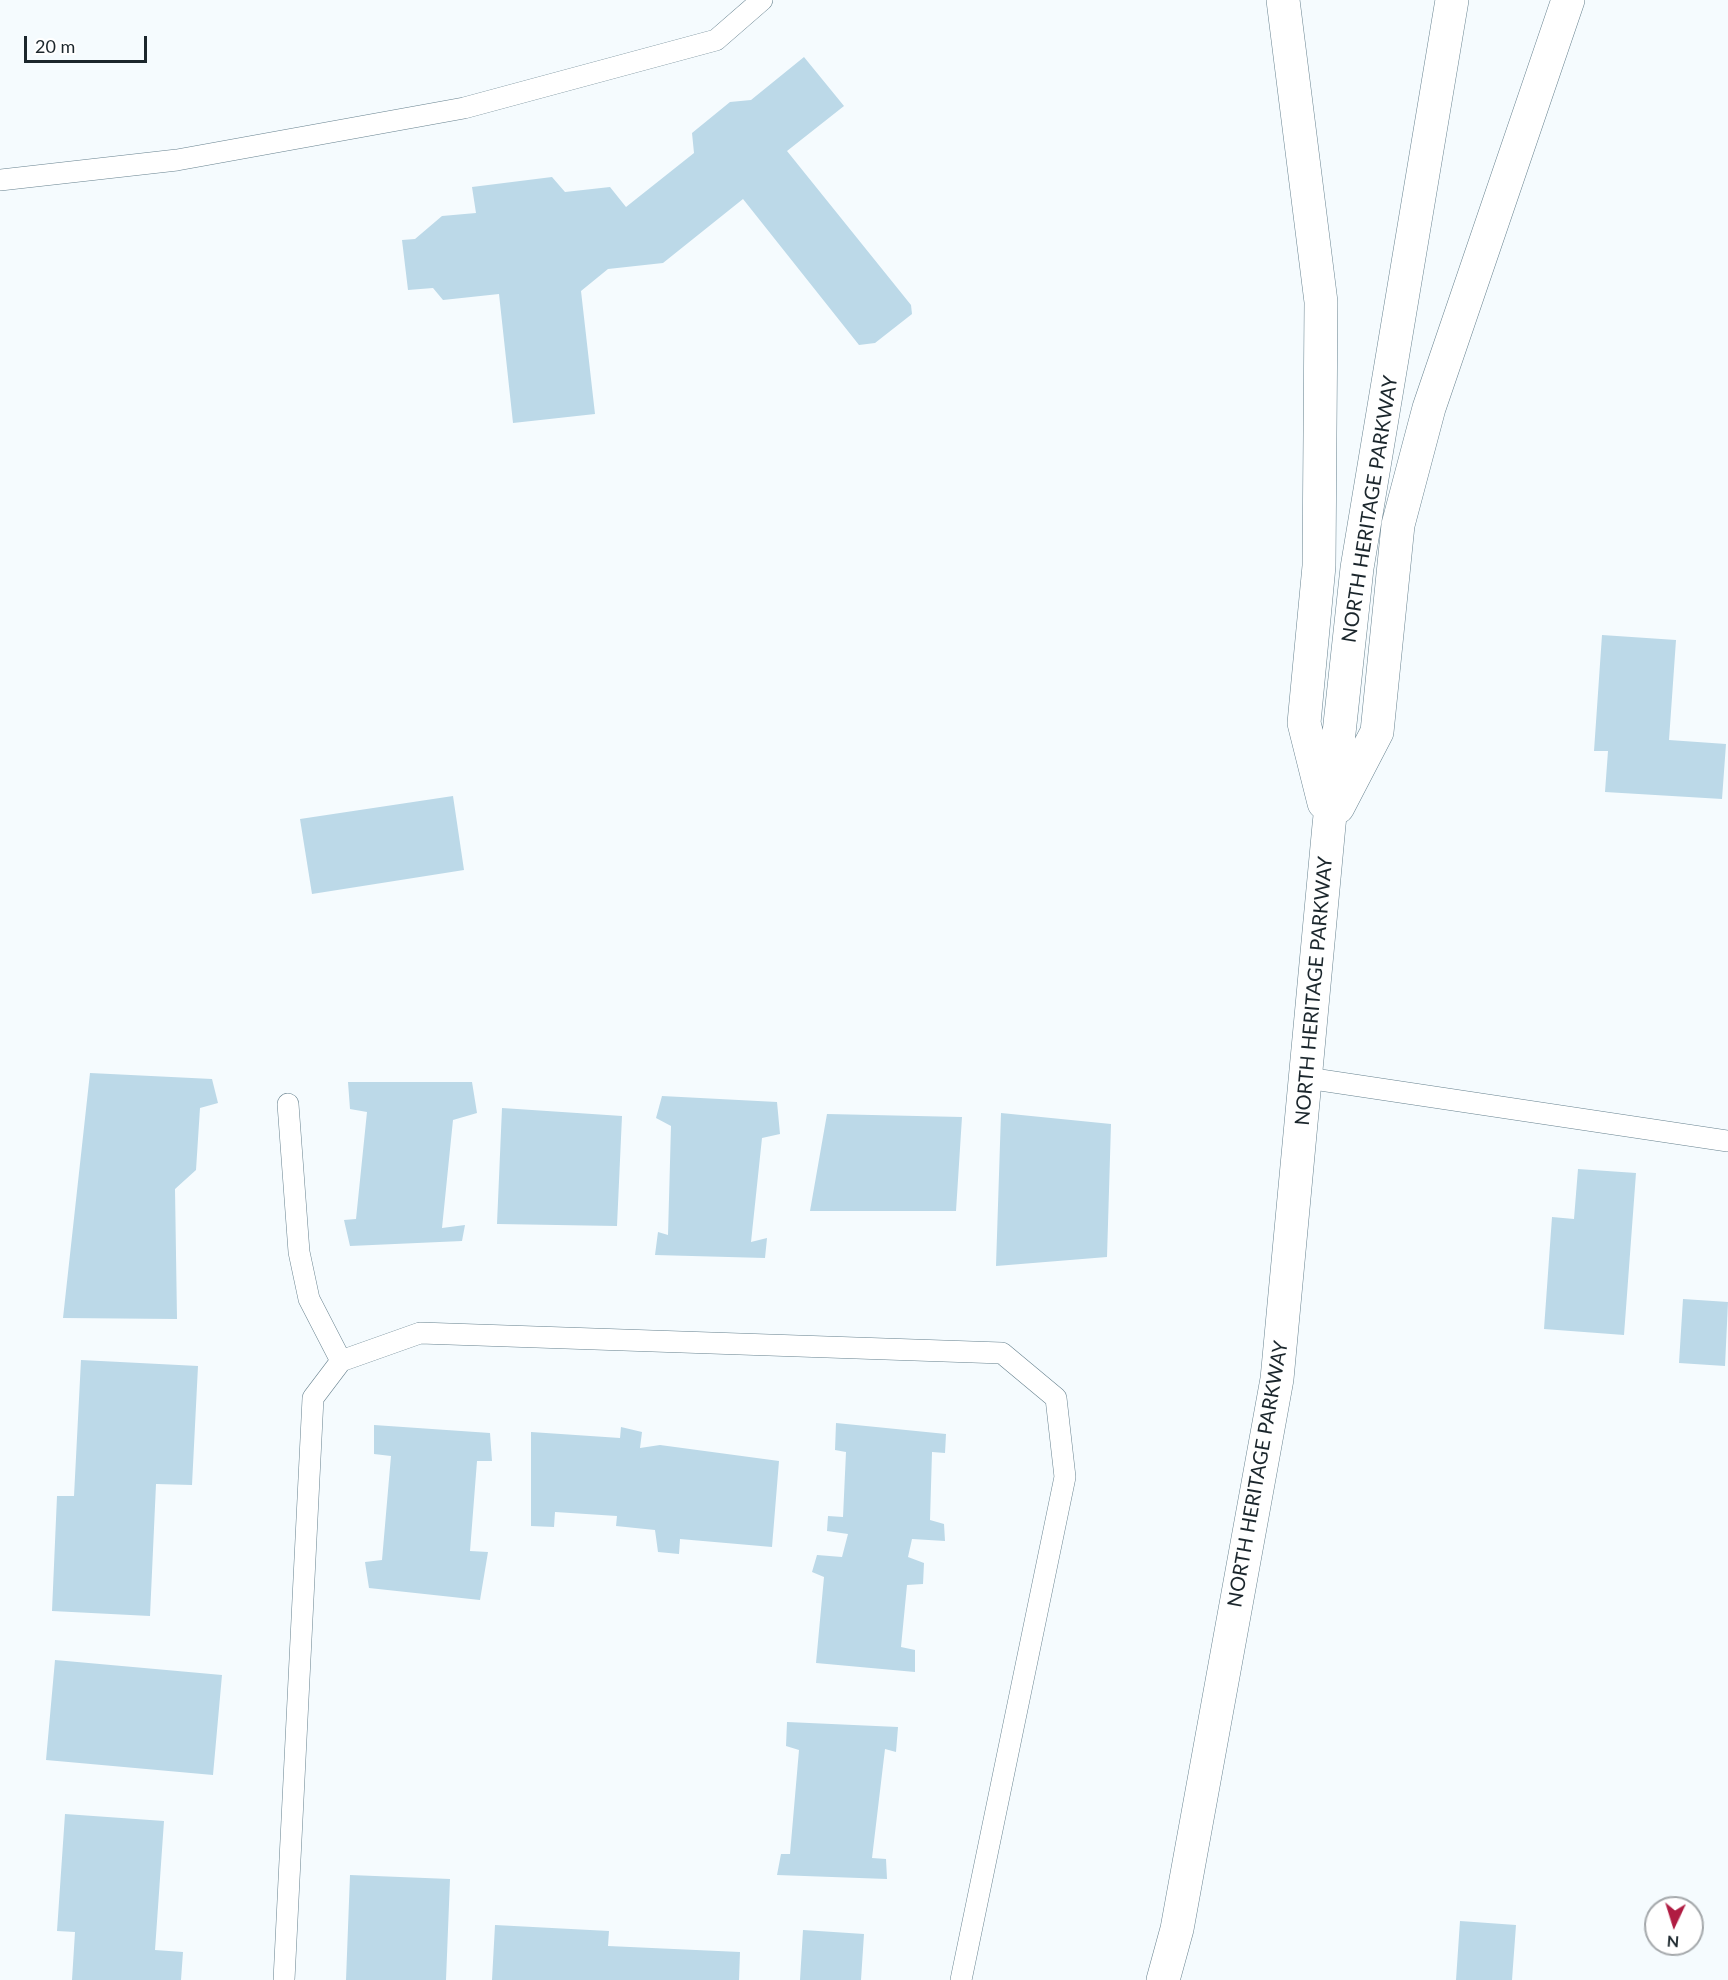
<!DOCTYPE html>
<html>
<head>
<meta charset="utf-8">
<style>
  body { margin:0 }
  #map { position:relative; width:1728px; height:1980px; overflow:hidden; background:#f5fbfe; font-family:Lato,sans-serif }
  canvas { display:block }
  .north { position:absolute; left:1644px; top:1896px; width:60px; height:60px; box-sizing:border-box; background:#fff; border:2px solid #a4a8ab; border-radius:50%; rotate:184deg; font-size:16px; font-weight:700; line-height:24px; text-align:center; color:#1b262c }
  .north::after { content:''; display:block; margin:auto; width:21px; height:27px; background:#b01c42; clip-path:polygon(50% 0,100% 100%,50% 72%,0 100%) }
  .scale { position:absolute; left:24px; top:36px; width:123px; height:27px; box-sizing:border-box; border:3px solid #1b262c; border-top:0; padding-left:8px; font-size:18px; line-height:21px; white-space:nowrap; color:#1b262c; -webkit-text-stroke:4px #fff; paint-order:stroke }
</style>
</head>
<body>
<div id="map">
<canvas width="1728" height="1980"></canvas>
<div class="north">N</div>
<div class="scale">20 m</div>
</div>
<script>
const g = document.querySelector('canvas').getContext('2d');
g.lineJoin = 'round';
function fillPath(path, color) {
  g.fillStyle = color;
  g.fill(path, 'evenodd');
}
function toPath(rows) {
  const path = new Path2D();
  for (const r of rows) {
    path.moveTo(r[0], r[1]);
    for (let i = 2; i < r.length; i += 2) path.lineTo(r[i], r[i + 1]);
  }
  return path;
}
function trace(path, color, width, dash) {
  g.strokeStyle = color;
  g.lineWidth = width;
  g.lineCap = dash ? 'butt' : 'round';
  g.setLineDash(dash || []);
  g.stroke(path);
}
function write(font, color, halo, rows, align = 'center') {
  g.font = font + ' Lato,sans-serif';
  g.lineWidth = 4.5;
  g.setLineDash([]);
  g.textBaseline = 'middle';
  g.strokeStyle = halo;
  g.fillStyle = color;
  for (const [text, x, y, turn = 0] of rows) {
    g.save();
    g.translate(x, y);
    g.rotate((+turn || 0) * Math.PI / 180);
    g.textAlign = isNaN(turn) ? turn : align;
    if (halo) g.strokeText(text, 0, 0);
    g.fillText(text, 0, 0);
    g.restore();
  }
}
fillPath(toPath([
  [804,57,844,106,787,151,911,305,912,314,875,343,859,345,743,199,663,263,608,269,581,291,595,414,513,423,499,294,443,300,433,288,408,290,402,240,415,239,442,216,476,213,472,187,552,177,565,192,610,187,626,207,694,153,692,133,730,102,751,100],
  [1602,635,1676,640,1669,740,1726,744,1722,799,1605,792,1608,751,1594,751],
  [453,796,464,870,312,894,300,819],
  [90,1073,212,1079,218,1103,200,1108,196,1170,175,1189,177,1319,63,1318],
  [348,1082,472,1082,477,1113,453,1120,442,1228,465,1225,462,1241,350,1246,344,1220,356,1219,367,1112,350,1109],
  [662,1096,777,1102,780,1134,762,1138,751,1242,767,1238,765,1258,655,1255,658,1232,668,1235,671,1126,656,1118],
  [502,1108,622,1116,617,1226,497,1224],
  [1001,1113,1111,1124,1107,1257,996,1266],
  [827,1114,962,1117,956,1211,810,1211],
  [1578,1169,1636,1173,1624,1335,1544,1329,1552,1217,1574,1219],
  [1683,1299,1728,1302,1725,1366,1679,1363],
  [81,1360,198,1366,192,1485,156,1484,150,1616,52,1611,57,1496,74,1496],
  [836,1423,946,1434,945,1453,932,1452,930,1520,944,1524,945,1541,912,1539,908,1557,924,1563,923,1584,907,1585,901,1647,915,1650,915,1672,816,1663,824,1577,812,1572,817,1555,842,1557,848,1534,827,1531,828,1516,843,1517,846,1452,835,1450],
  [374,1425,490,1433,492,1461,477,1461,470,1551,488,1552,480,1600,369,1588,365,1562,382,1560,391,1456,374,1454],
  [621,1427,642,1432,640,1448,660,1445,779,1461,772,1547,680,1539,679,1554,658,1552,655,1530,616,1526,617,1516,555,1512,554,1527,531,1526,531,1432,620,1438],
  [55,1660,222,1675,213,1775,46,1760],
  [787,1722,898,1727,896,1752,885,1749,872,1858,886,1859,887,1879,777,1875,781,1854,790,1854,799,1750,786,1746],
  [65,1814,164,1821,155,1950,183,1952,181,1980,72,1980,75,1932,57,1931],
  [350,1875,450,1879,446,1980,346,1980],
  [1460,1921,1516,1925,1512,1980,1456,1980],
  [495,1925,609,1931,608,1946,740,1952,739,1980,492,1980],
  [803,1930,864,1934,861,1980,800,1980]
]), '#bcd9e8');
const lane = toPath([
  [0,180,177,160,464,108,716,40,762,0],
  [1307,1078,1728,1141],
  [288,1104,299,1252,309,1299,341,1361],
  [284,1980,313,1398,341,1361,420,1333,1002,1353,1056,1398,1065,1477,961,1980]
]);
const secondary = toPath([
  [1283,0,1321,302,1319,566,1304,723,1324,803],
  [1338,807,1377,732,1398,525,1429,408,1568,0],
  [1163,1980,1177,1929,1277,1379,1329,825,1357,568,1452,0]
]);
trace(lane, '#67828f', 22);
trace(secondary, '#67828f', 34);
trace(lane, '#fff', 21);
trace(secondary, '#fff', 33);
write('20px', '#1b262c', '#fff', [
  ["NORTH HERITAGE PARKWAY",1370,509,-81],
  ["NORTH HERITAGE PARKWAY",1314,991,-85],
  ["NORTH HERITAGE PARKWAY",1258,1474,-80]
]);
</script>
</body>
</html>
